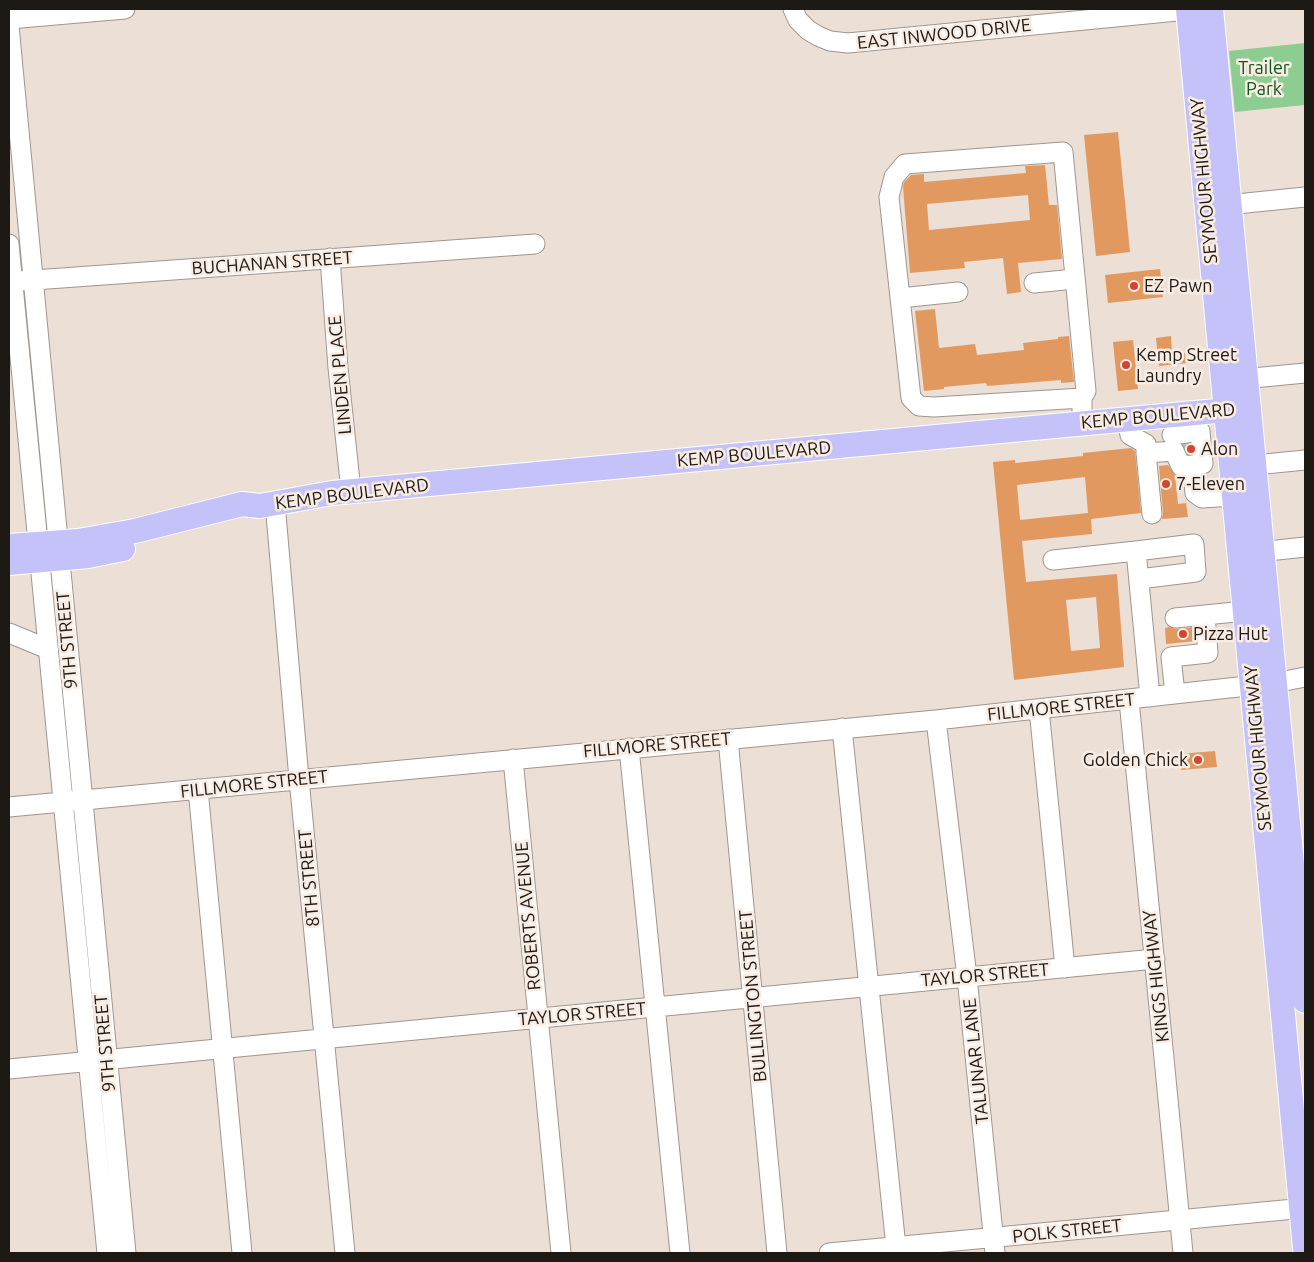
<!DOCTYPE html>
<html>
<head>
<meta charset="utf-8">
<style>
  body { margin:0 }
  #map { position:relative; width:1314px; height:1262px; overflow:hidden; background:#ebdfd6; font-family:Ubuntu,sans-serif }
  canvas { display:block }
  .frame { position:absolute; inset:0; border:10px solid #1d1915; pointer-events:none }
</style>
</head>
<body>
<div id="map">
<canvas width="1314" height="1262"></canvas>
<div class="frame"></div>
</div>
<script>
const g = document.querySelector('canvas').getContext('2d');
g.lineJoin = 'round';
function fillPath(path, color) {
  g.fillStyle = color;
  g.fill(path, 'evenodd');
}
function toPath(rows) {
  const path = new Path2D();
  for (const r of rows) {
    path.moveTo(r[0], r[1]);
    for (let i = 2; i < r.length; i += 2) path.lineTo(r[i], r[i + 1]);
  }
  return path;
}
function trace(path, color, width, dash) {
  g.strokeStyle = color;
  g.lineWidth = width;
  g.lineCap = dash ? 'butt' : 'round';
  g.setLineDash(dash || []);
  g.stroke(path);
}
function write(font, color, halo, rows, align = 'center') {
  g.font = font + ' Ubuntu,sans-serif';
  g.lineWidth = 5;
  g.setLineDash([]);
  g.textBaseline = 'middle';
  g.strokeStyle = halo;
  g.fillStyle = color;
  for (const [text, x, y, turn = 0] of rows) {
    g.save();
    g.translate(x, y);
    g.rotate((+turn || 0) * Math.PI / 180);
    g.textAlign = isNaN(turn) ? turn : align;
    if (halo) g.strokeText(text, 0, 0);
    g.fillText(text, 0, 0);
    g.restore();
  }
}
fillPath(toPath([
  [1305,43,1305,105,1235,112,1229,51]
]), '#8ecd91');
fillPath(toPath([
  [1118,132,1130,252,1096,256,1084,135],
  [1045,165,1049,205,1057,205,1062,259,1018,263,1021,292,1007,294,1003,258,964,262,965,268,910,273,903,187,904,182,911,175,924,174,924,182,1026,173,1025,166],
  [1028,195,1030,220,929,230,927,204],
  [1160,269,1163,297,1108,303,1105,275],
  [935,309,939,348,975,344,977,355,1024,350,1023,343,1058,339,1058,337,1069,336,1074,382,1061,383,1061,380,987,386,986,383,944,387,944,389,924,391,915,311],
  [1171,336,1172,354,1185,353,1186,363,1159,366,1156,338],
  [1133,340,1138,389,1118,391,1113,342],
  [1131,448,1135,451,1141,513,1091,519,1092,534,1022,541,1026,582,1117,574,1124,667,1014,680,993,462,1015,460,1015,463,1083,456,1083,453],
  [1085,477,1088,513,1020,520,1017,485],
  [1096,597,1100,648,1071,651,1066,600],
  [1168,465,1175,475,1178,504,1186,503,1188,517,1162,519,1163,513,1159,466],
  [1169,627,1176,629,1195,627,1196,641,1166,644,1165,628],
  [1215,751,1217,767,1181,770,1179,754]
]), '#e2995f');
trace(toPath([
  [1182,450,1200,448]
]), '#c2b7af', 19, [19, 9]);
const minor = toPath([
  [793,9,798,20,808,30,818,36,830,41,848,43,1198,9],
  [9,19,125,9],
  [9,26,126,1253],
  [1217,206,1305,197],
  [9,244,107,1253],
  [330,258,338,368,351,491],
  [20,281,535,244],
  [1034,283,1075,279],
  [900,298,958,292],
  [1232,380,1305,373],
  [1127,419,1130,435,1146,444,1146,453],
  [1082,423,1082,398,1086,391,1063,152,905,164,894,177,889,197,911,398,919,406,934,407,1082,398],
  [1192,465,1195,493,1202,498,1234,496],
  [1255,465,1305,460],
  [275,503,299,779,345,1253],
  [1152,514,1146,453,1174,451,1181,466,1203,464,1200,431,1172,435],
  [1136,551,1194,544,1196,572,1139,579],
  [1249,553,1305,547],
  [1053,560,1136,551,1150,697],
  [1175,618,1245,611],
  [9,633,48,649],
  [1175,694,1171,657,1208,653,1205,615],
  [1129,700,1183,1253],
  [1039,709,1065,968],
  [936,720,967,977,995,1253],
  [842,728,896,1247],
  [728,739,777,1253],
  [629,748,680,1253],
  [513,759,561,1253],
  [198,789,242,1253],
  [9,807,936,720,1275,683,1305,677],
  [9,1069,1155,959],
  [829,1253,1305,1208]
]);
const major = toPath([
  [1188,9,1305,1248],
  [1211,9,1305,1001],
  [9,546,78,541,135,531,242,504,260,506,332,493,1249,408],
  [9,563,88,556,123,549]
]);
trace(minor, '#a1958d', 21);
trace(major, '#fff', 26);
trace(minor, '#fff', 19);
trace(major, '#c4c2f8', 24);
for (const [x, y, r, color] of [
  [1134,286,5,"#d24631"],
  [1126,365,5,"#d24631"],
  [1191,449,5,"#d24631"],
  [1166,484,5,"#d24631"],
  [1183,634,5,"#d24631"],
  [1198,760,5,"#d24631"]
]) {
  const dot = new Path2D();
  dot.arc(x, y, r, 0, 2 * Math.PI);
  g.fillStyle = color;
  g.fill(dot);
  trace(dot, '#f9ece3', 2);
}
write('18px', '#1d1915', '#f9ece3', [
  ["EAST INWOOD DRIVE",944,34,-6],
  ["SEYMOUR HIGHWAY",1204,181,-95],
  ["BUCHANAN STREET",272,263,-4],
  ["LINDEN PLACE",340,375,-95],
  ["KEMP BOULEVARD",1158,416,-5],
  ["KEMP BOULEVARD",754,454,-5],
  ["KEMP BOULEVARD",352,494,-7],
  ["9TH STREET",67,640,-95],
  ["FILLMORE STREET",1061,707,-6],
  ["FILLMORE STREET",657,745,-5],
  ["SEYMOUR HIGHWAY",1258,748,-95],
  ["FILLMORE STREET",254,784,-6],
  ["8TH STREET",309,878,-95],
  ["ROBERTS AVENUE",528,916,-95],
  ["TAYLOR STREET",985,975,-5],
  ["KINGS HIGHWAY",1156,976,-96],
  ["BULLINGTON STREET",753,996,-95],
  ["TAYLOR STREET",582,1014,-5],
  ["9TH STREET",105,1043,-95],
  ["TALUNAR LANE",976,1061,-96],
  ["POLK STREET",1067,1231,-6]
]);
write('18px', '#0d571a', '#f9ece3', [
  ["Trailer",1264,68],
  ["Park",1264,89]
]);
write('18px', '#1d1915', '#f9ece3', [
  ["EZ Pawn",1144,286],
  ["Kemp Street",1136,355],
  ["Laundry",1136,376],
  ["Alon",1201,449],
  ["7-Eleven",1176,484],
  ["Pizza Hut",1193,634],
  ["Golden Chick",1188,760,"right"]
], 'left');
</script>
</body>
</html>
